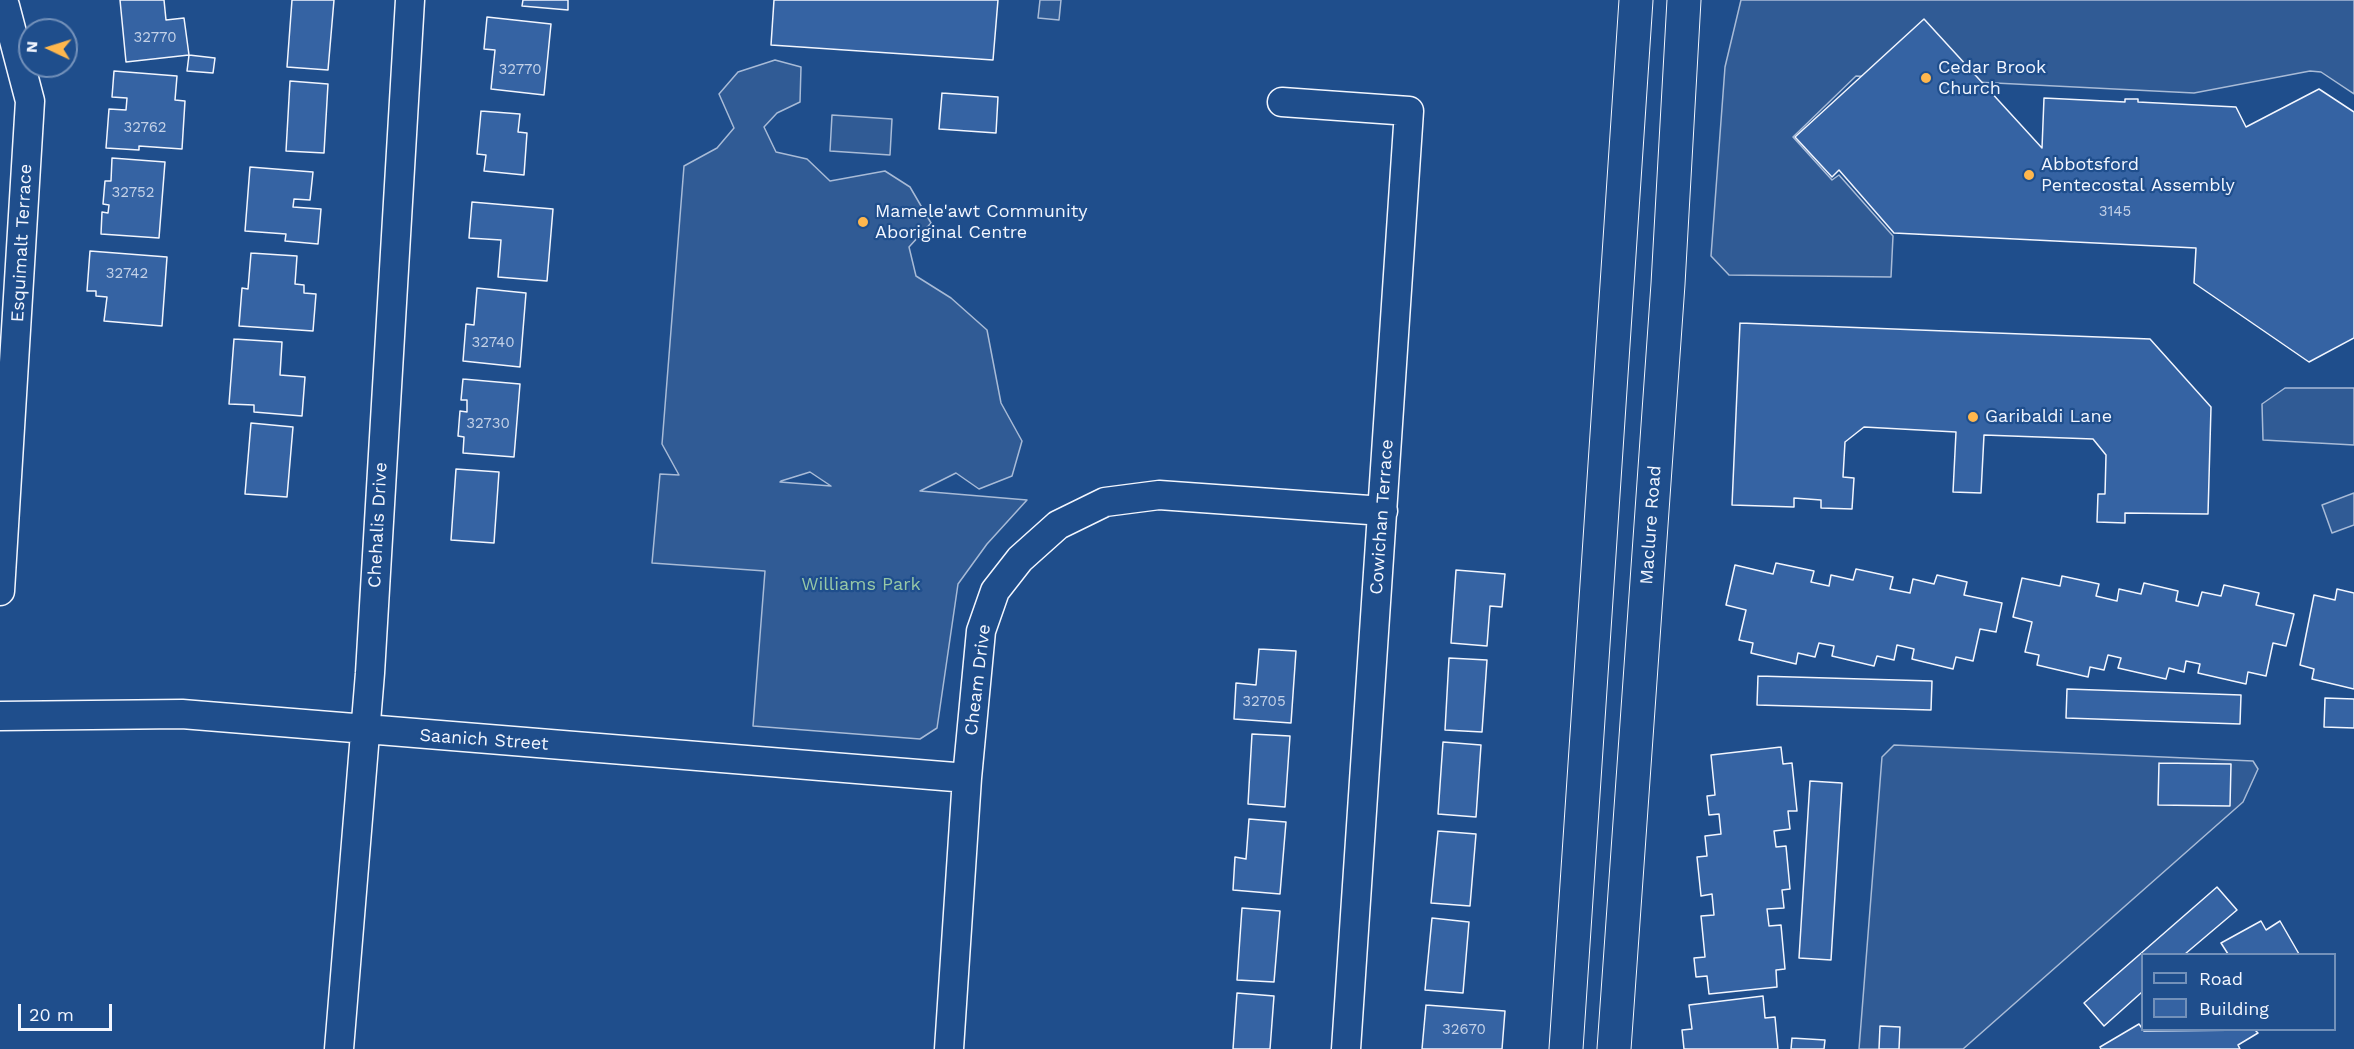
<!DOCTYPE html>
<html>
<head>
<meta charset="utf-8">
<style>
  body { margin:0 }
  #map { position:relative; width:2354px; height:1049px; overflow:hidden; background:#1f4e8c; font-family:"Work Sans",sans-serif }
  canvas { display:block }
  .legend { position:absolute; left:2141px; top:953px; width:195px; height:78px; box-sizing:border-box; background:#1f4e8c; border:2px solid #7391ba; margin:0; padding:8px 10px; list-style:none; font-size:18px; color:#f2f6ff }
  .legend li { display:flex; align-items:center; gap:12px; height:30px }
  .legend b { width:30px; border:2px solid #7391ba }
  .north { position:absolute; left:18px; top:18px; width:60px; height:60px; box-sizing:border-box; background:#1f4e8c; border:2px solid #7391ba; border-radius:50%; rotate:274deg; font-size:16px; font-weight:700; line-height:24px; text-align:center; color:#f2f6ff }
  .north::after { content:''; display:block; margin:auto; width:21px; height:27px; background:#ffb74d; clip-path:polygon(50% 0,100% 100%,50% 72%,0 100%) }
  .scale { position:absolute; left:18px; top:1004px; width:94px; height:27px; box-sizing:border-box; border:3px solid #f2f6ff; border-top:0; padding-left:8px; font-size:18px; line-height:21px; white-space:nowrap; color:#f2f6ff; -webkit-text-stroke:4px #1f4e8c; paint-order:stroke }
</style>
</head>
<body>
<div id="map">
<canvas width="2354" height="1049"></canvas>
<ul class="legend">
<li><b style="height:8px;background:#1f4e8c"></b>Road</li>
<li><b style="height:16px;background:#3563a3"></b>Building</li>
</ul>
<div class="north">N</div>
<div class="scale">20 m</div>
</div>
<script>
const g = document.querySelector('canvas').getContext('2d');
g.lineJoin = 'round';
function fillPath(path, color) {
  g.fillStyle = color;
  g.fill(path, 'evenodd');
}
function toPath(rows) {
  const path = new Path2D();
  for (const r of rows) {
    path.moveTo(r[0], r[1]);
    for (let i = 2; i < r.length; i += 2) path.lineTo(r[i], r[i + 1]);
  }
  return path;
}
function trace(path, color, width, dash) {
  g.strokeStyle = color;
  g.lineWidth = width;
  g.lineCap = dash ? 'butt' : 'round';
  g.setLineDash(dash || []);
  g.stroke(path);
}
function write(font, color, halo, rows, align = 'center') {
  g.font = font + ' "Work Sans",sans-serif';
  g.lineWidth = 4.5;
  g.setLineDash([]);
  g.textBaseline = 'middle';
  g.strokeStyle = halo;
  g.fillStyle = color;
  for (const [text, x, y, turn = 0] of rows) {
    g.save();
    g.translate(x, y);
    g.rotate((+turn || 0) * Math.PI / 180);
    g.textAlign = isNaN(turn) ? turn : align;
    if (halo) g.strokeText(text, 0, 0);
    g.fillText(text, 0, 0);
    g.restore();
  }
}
const built = toPath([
  [1040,0,1061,0,1059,20,1038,18,1040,0],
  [1741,0,2354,0,2354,94,2321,72,2310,71,2194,93,1856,76,1793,137,1832,180,1839,175,1893,236,1891,277,1729,275,1711,256,1725,67,1741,0],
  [775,60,801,67,800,102,777,113,764,127,776,152,807,159,830,181,885,171,910,187,931,223,909,247,916,276,951,298,987,330,1001,403,1022,441,1012,476,979,489,956,473,920,491,1027,500,987,544,958,584,937,728,920,739,753,726,765,571,652,563,660,474,679,475,662,444,684,166,717,148,734,128,719,94,738,72,775,60],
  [810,472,831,486,780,482,781,481,810,472],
  [832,115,892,119,890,155,830,151,832,115],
  [2285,388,2354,388,2354,445,2263,440,2262,404,2285,388],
  [2354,493,2354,525,2332,533,2322,505,2354,493],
  [1894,745,2253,761,2258,769,2243,802,1963,1049,1859,1049,1882,757,1894,745]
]);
fillPath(built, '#305b95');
trace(built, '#a8bbd7', 1.5);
const building = toPath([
  [120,0,164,0,166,20,184,18,189,55,126,62,120,0],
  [292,0,334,0,328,70,287,67,292,0],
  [523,0,568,0,568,10,522,6,523,0],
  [774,0,998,0,993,60,771,45,774,0],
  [487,17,551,24,544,95,491,89,495,50,484,49,487,17],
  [1924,19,2042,148,2044,98,2125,102,2125,99,2138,99,2138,102,2236,107,2246,127,2319,89,2354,112,2354,338,2309,362,2194,283,2196,248,1894,233,1839,170,1832,177,1795,137,1924,19],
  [189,55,215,58,213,73,187,71,189,55],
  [114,71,177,76,175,100,185,101,182,149,139,146,139,150,106,148,109,109,126,110,127,98,112,97,114,71],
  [290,81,328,84,324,153,286,151,290,81],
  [942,93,998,97,996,133,939,129,942,93],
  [481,111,520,114,518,132,527,133,524,175,484,171,486,155,477,154,481,111],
  [112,158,165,162,159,238,101,234,102,212,108,213,109,205,103,204,105,181,111,181,112,158],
  [250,167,313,172,310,200,294,199,293,207,321,209,318,244,285,241,286,234,245,231,250,167],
  [472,202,553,209,547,281,498,277,501,240,469,238,472,202],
  [90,251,167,257,162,326,104,321,107,297,96,296,96,291,87,291,90,251],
  [251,253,297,256,295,284,304,285,304,293,316,294,313,331,239,326,242,288,248,289,251,253],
  [477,288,526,293,520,367,463,361,466,324,474,325,477,288],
  [1740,323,2150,339,2211,407,2208,514,2125,513,2125,523,2097,522,2098,494,2105,494,2106,455,2093,439,1984,435,1981,493,1953,492,1956,432,1864,427,1845,442,1843,477,1854,478,1852,509,1821,508,1821,500,1794,498,1794,507,1732,505,1740,323],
  [234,339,282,342,280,375,305,377,302,416,254,412,254,405,229,404,234,339],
  [463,379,520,384,514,457,463,453,464,437,458,436,460,411,467,412,467,400,461,400,463,379],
  [251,423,293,427,287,497,245,494,251,423],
  [456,469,499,472,494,543,451,540,456,469],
  [1776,563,1814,571,1811,582,1829,586,1831,575,1853,580,1856,569,1893,577,1890,589,1910,593,1913,579,1934,584,1937,575,1967,582,1964,595,2002,603,1996,632,1980,629,1973,661,1956,657,1953,669,1912,659,1914,649,1897,645,1894,660,1877,656,1874,666,1832,656,1834,646,1819,643,1815,657,1798,653,1796,664,1751,653,1753,643,1739,640,1746,610,1726,605,1735,565,1773,574,1776,563],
  [1456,570,1505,574,1502,607,1490,606,1487,646,1451,643,1456,570],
  [2062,576,2099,584,2096,596,2117,601,2119,589,2141,594,2144,583,2178,591,2176,601,2198,606,2202,592,2221,596,2224,585,2259,593,2256,605,2294,614,2286,646,2273,643,2266,676,2248,672,2246,684,2198,673,2200,664,2186,661,2184,672,2169,668,2166,679,2118,668,2121,658,2108,655,2104,670,2090,667,2088,677,2037,665,2039,655,2025,652,2032,622,2013,617,2022,578,2060,586,2062,576],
  [2337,589,2354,593,2354,689,2312,679,2314,669,2300,665,2314,595,2335,600,2337,589],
  [1259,649,1296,651,1291,723,1234,719,1236,683,1256,685,1259,649],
  [1449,658,1487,660,1482,732,1445,730,1449,658],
  [1758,676,1932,681,1931,710,1757,705,1758,676],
  [2067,689,2241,695,2240,724,2066,718,2067,689],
  [2325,698,2354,699,2354,728,2324,727,2325,698],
  [1252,734,1290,736,1285,807,1248,804,1252,734],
  [1443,742,1481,745,1476,817,1438,814,1443,742],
  [1781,747,1783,764,1792,763,1797,811,1788,811,1790,829,1774,831,1776,847,1786,846,1790,889,1782,890,1784,908,1767,909,1769,926,1781,925,1785,969,1776,970,1777,987,1709,994,1707,976,1696,977,1694,958,1705,957,1701,916,1714,915,1712,894,1701,896,1697,857,1707,856,1705,836,1721,834,1719,814,1709,815,1707,796,1715,795,1711,755,1781,747],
  [2159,763,2231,764,2230,806,2158,805,2159,763],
  [1810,781,1842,783,1831,960,1799,958,1810,781],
  [1249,819,1286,822,1280,894,1233,890,1235,857,1246,859,1249,819],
  [1438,831,1476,834,1470,906,1431,903,1438,831],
  [2217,887,2237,910,2185,954,2142,954,2142,992,2104,1026,2084,1003,2217,887],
  [1242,908,1280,911,1274,982,1237,980,1242,908],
  [1432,918,1469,922,1463,993,1425,990,1432,918],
  [2261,921,2266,930,2280,921,2299,954,2228,954,2221,943,2261,921],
  [1237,993,1274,996,1270,1049,1233,1049,1237,993],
  [1763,996,1765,1018,1775,1017,1778,1049,1684,1049,1682,1030,1692,1029,1689,1005,1763,996],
  [1426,1005,1505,1011,1502,1049,1422,1049,1426,1005],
  [2139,1024,2144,1031,2255,1030,2258,1033,2238,1045,2240,1049,2101,1049,2100,1047,2139,1024],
  [1880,1026,1900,1027,1899,1049,1879,1049,1880,1026],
  [1792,1038,1825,1040,1824,1049,1791,1049,1792,1038]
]);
fillPath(building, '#3563a3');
trace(building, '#f2f6ff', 1.5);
const street = toPath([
  [1282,102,1409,111,1346,1049],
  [0,591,30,101,5,6],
  [0,716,182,714,967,778],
  [339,1049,370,673,410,0],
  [949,1049,967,778,981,631,995,591,1020,559,1058,525,1105,502,1159,495,1383,511]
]);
const secondary = toPath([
  [1566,1049,1636,0],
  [1614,1049,1668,284,1684,0]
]);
trace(street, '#f2f6ff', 31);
trace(secondary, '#f2f6ff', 35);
trace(street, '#1f4e8c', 28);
trace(secondary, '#1f4e8c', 33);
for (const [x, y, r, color] of [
  [1926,78,6,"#ffb74d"],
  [2029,175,6,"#ffb74d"],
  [863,222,6,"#ffb74d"],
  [1973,417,6,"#ffb74d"]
]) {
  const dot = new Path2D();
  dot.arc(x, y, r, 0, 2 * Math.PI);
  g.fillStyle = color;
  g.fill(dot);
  trace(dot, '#1f4e8c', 2);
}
write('15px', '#c3d1e8', null, [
  ["32770",155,38],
  ["32770",520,70],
  ["32762",145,128],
  ["32752",133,193],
  ["3145",2115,212],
  ["32742",127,274],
  ["32740",493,343],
  ["32730",488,424],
  ["32705",1264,702],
  ["32670",1464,1030]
]);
write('18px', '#f2f6ff', '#1f4e8c', [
  ["Cedar Brook",1938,68],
  ["Church",1938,89],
  ["Abbotsford",2041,165],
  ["Pentecostal Assembly",2041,186],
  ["Mamele'awt Community",875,212],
  ["Aboriginal Centre",875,233],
  ["Garibaldi Lane",1985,417]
], 'left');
write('18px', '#f2f6ff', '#1f4e8c', [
  ["Esquimalt Terrace",22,243,-87],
  ["Cowichan Terrace",1382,517,-86],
  ["Chehalis Drive",378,525,-87],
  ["Maclure Road",1651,525,-86],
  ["Cheam Drive",978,680,-83],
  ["Saanich Street",484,740,4]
]);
write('18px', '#97c8a6', '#1f4e8c', [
  ["Williams Park",861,585]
]);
</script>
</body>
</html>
